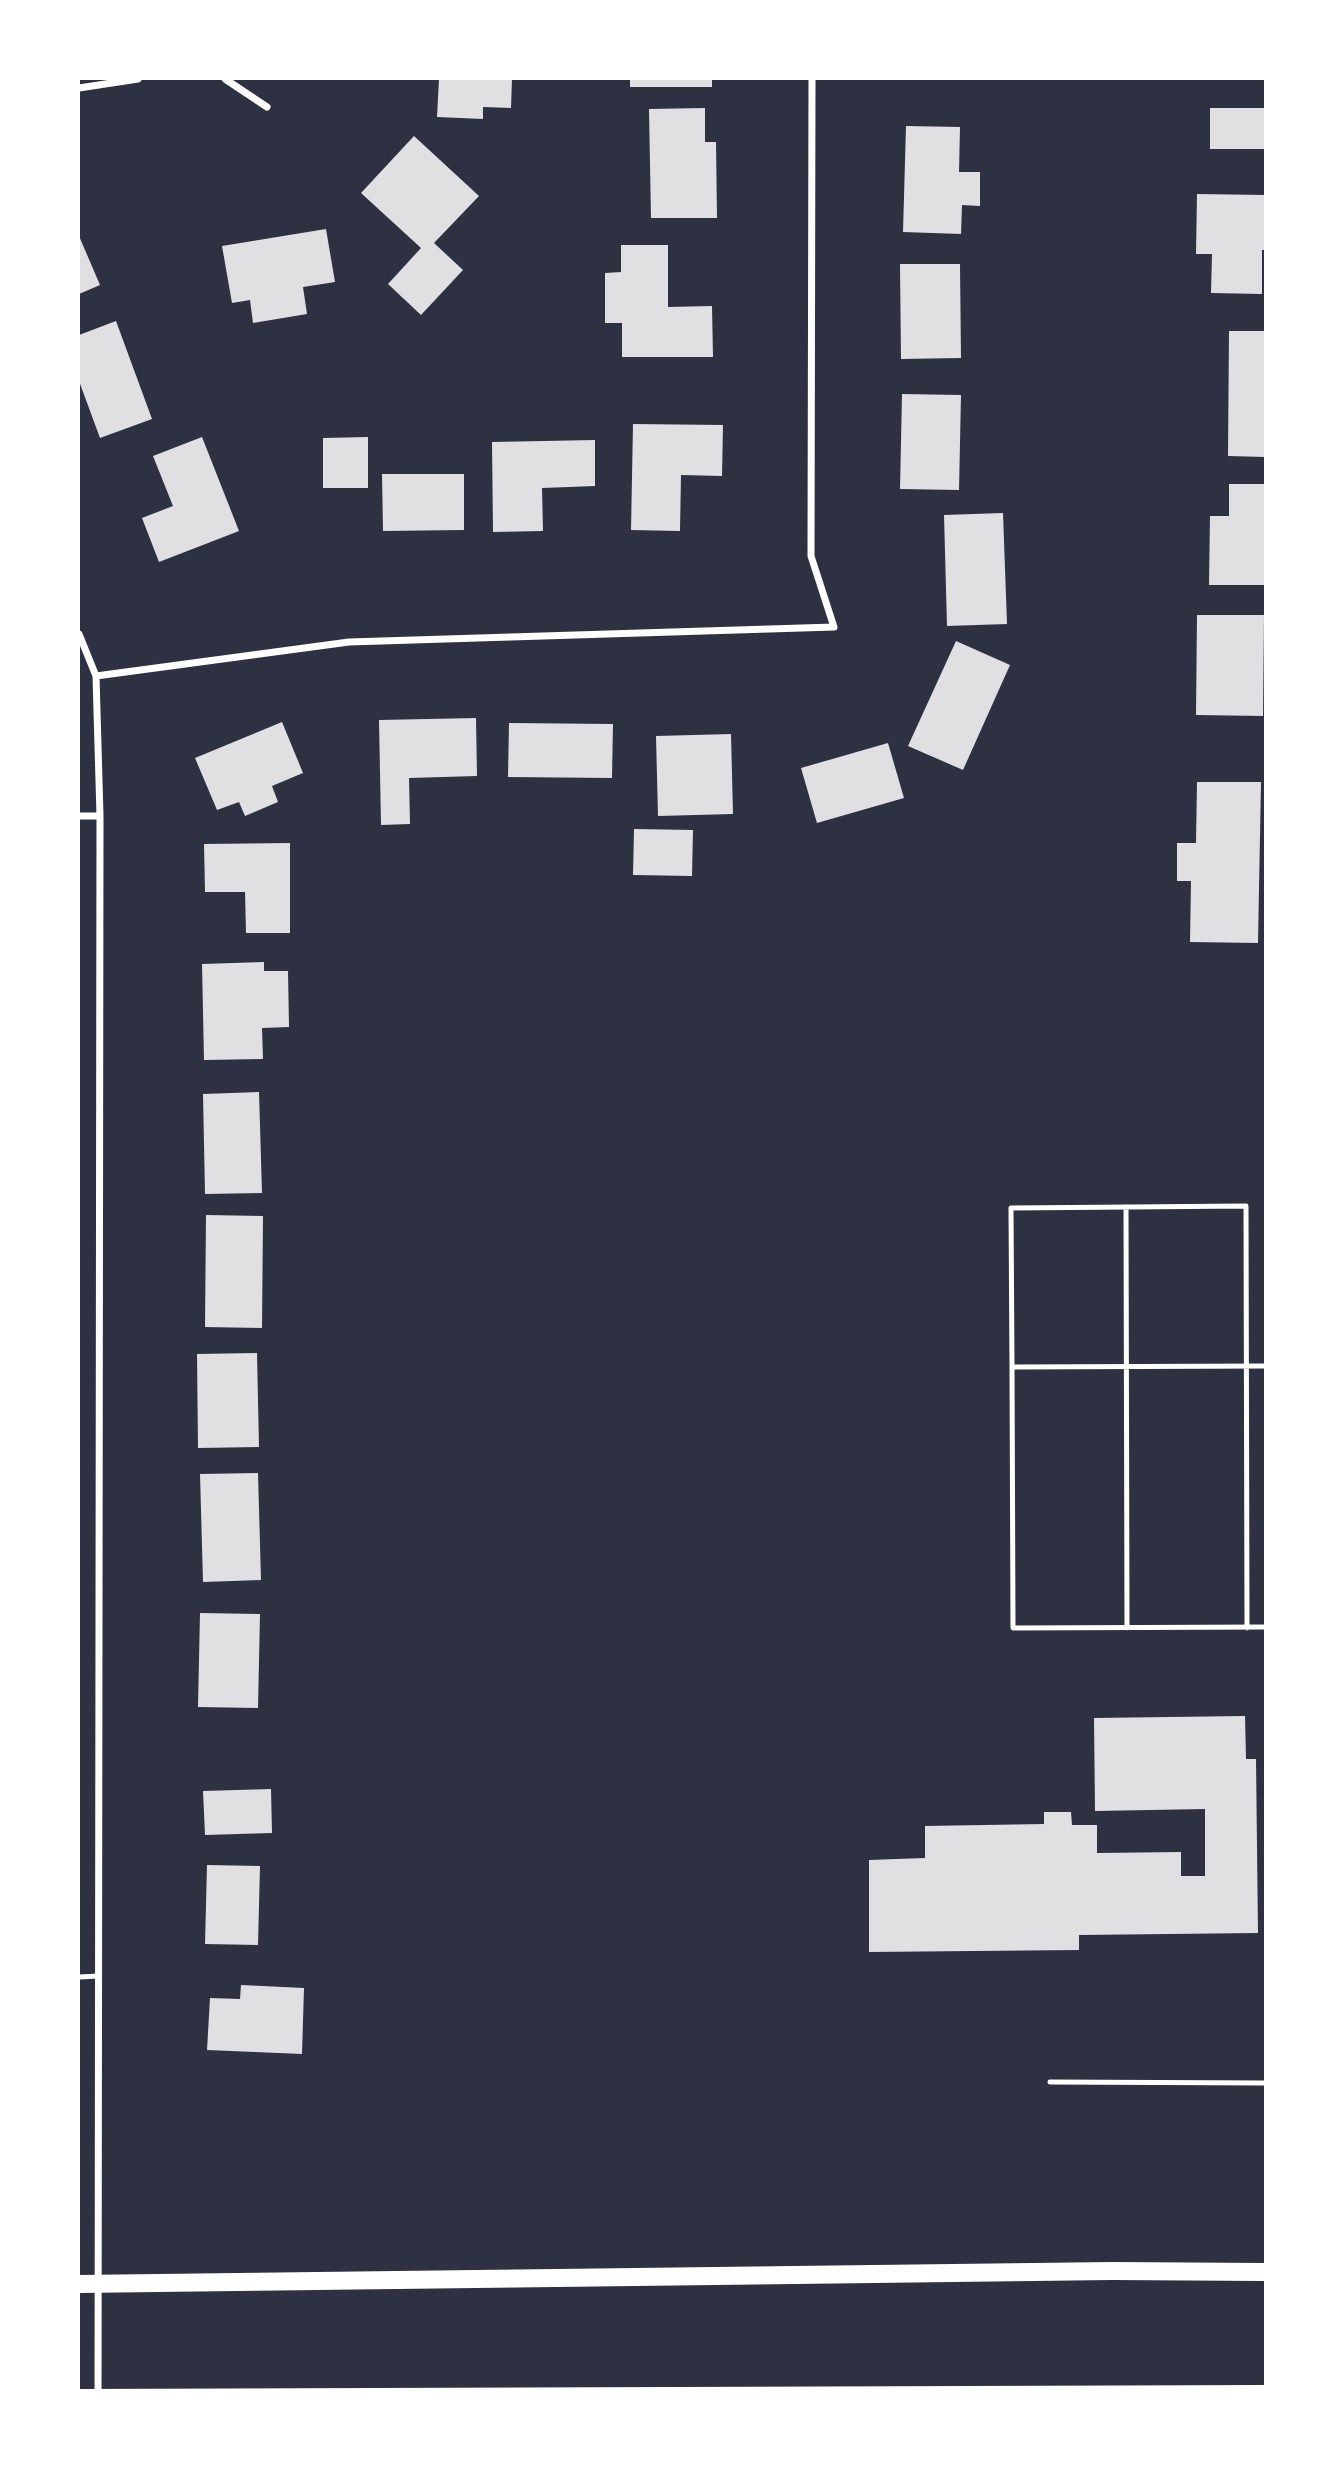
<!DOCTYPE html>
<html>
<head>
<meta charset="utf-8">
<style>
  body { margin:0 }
  #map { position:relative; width:1344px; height:2480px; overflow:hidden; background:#2d3142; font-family:"Varela Round",sans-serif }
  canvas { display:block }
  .frame { position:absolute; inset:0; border:80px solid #fff; pointer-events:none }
</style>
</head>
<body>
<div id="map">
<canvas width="1344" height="2480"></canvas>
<div class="frame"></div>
</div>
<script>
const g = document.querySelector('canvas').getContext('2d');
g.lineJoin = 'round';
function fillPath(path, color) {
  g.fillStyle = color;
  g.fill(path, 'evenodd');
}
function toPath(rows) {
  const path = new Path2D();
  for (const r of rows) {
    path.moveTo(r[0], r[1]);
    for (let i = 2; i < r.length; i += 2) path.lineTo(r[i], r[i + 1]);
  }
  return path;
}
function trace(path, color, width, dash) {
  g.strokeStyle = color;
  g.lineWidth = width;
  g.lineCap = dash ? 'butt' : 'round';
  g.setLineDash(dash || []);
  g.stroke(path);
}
fillPath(toPath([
  [439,79,512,79,511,108,483,107,483,119,437,117],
  [630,79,712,79,712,87,630,87],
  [705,108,705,142,716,142,717,218,651,218,649,109],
  [1210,108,1264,108,1264,149,1210,149],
  [906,126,960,127,959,172,980,172,980,206,962,205,961,234,903,232],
  [414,136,479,196,434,243,463,270,421,315,388,284,421,248,361,193],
  [1197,194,1265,195,1265,250,1262,250,1262,294,1211,293,1212,254,1196,254],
  [326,229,335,282,303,287,307,314,253,323,250,300,232,303,222,246],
  [79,236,100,285,79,294],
  [621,245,668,245,668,307,712,306,713,357,622,357,622,323,605,323,605,273,621,272],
  [900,264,960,264,961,358,901,359],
  [116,321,152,419,100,438,79,381,79,335],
  [1229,331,1265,331,1265,457,1228,456],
  [902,394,961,395,959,490,900,489],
  [633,424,723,425,722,476,681,475,680,531,631,530],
  [202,437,239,531,159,562,142,518,173,506,153,456],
  [368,437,368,488,323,488,323,438],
  [595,440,595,486,542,488,543,531,493,532,492,442],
  [382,474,464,474,464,530,383,531],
  [1229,484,1265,484,1265,585,1209,585,1210,516,1229,516],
  [1003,513,1007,624,947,626,944,515],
  [1197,615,1264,615,1263,716,1196,715],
  [956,641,1010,665,963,770,908,746],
  [476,718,477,776,409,778,410,824,381,825,379,720],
  [282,722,303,773,272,786,278,802,245,816,239,802,217,810,195,758],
  [509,723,613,724,612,778,508,777],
  [731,734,733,814,658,816,656,736],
  [888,743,904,798,817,823,801,768],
  [1197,782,1261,782,1258,943,1190,942,1191,881,1177,881,1177,843,1196,843],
  [634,829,693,830,692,876,633,875],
  [290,843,290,933,246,933,245,892,205,892,204,844],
  [264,962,264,971,288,971,289,1027,262,1028,263,1059,204,1060,202,964],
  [259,1092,262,1193,205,1194,203,1094],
  [206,1215,263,1216,262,1328,205,1327],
  [257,1353,259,1447,198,1448,197,1354],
  [258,1473,261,1580,203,1582,200,1474],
  [200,1613,260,1614,258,1708,198,1707],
  [1245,1716,1246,1759,1256,1759,1258,1933,1079,1935,1079,1950,869,1952,869,1860,925,1858,925,1826,1044,1824,1044,1812,1071,1812,1072,1825,1097,1825,1097,1853,1181,1852,1181,1876,1205,1876,1205,1809,1095,1811,1094,1718],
  [271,1789,272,1833,205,1835,203,1791],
  [207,1865,260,1866,258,1945,205,1944],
  [241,1985,304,1988,302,2054,207,2050,210,1998,240,1999]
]), '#e0e0e3');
trace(toPath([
  [1126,1207,1127,1628],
  [1265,1366,1012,1367,1013,1628,1265,1627],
  [1012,1367,1011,1208,1246,1206,1247,1628],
  [79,1977,99,1976],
  [1050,2082,1265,2083]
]), '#fff', 5);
trace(toPath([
  [225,79,267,107],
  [79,88,138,79],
  [79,634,96,676,100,816,98,2397],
  [96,676,349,642,834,627,811,556,812,79],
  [79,816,100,816]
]), '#fff', 7);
trace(toPath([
  [79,2284,1112,2271,1265,2272],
  [79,2398,1265,2394]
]), '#fff', 18);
</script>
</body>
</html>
